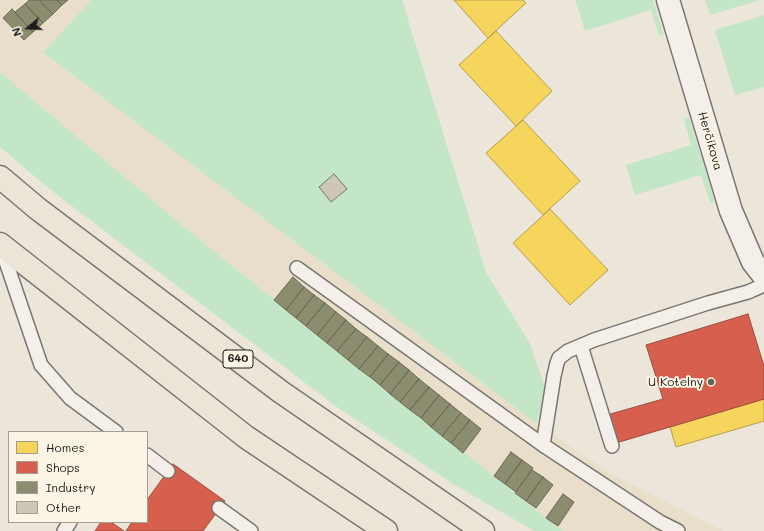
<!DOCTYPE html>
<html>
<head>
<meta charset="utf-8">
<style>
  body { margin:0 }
  #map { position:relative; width:764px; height:531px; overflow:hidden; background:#ebe5da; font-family:Mali,sans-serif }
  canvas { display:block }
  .legend { position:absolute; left:8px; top:431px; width:140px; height:92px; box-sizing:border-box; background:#fcf5e5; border:1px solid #a29e95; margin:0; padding:5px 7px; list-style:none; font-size:12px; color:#1c1c1c }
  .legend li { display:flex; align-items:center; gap:8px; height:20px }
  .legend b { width:20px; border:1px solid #a29e95 }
  .north { position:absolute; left:8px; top:8px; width:40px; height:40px; -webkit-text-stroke:3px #fcf5e5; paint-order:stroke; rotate:251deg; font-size:11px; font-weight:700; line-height:16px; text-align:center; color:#1c1c1c }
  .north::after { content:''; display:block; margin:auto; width:14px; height:18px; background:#1c1c1c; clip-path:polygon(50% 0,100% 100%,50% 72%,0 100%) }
</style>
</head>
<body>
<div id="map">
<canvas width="764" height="531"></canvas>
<ul class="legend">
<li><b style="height:11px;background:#f6d55c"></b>Homes</li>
<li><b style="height:11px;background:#d6604d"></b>Shops</li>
<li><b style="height:11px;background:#8c8c6e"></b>Industry</li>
<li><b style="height:11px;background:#cec7b8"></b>Other</li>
</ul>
<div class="north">N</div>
</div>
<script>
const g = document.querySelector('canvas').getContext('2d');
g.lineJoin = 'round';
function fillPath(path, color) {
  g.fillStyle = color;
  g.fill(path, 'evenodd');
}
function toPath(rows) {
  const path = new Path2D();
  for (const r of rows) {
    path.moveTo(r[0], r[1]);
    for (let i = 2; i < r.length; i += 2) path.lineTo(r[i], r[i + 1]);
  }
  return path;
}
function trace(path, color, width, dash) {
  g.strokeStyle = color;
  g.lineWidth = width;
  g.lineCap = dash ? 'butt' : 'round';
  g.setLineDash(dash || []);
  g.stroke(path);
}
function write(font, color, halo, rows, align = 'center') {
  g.font = font + ' Mali,sans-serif';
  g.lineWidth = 4;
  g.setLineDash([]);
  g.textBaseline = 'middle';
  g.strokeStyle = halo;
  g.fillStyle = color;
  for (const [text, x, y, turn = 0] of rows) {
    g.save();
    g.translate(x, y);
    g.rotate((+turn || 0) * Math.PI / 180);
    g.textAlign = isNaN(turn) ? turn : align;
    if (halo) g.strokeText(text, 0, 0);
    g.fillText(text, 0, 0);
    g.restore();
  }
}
fillPath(toPath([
  [0,0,91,0,43,54,537,424,611,474,724,531,562,531,558,528,184,227,0,72]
]), '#e9dec9');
fillPath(toPath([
  [91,0,402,0,486,272,529,342,545,387,537,424,43,53],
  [575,0,653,0,664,34,659,36,651,10,585,31],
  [705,0,760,0,710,15],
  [764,15,764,87,735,95,715,30],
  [0,72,184,227,562,531,534,531,455,485,337,407,52,191,0,147],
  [689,117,715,202,710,203,701,175,635,195,626,165,691,145,684,119]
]), '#c3e7c6');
const homes = toPath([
  [454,0,523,0,526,3,488,38,454,0],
  [496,31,552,91,516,126,459,65,496,31],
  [523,120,580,181,543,215,486,153,523,120],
  [550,209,608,270,570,305,513,243,550,209],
  [764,399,764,421,676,447,670,427,764,399]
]);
fillPath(homes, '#f6d55c');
trace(homes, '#b59e49', 1);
const shops = toPath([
  [748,314,764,366,764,399,616,443,607,415,663,399,646,345,748,314],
  [173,464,225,501,203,531,126,531,132,522,147,522,147,500,173,464],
  [101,522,111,522,124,531,95,531,101,522]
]);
fillPath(shops, '#d6604d');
trace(shops, '#9e4c3e', 1);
const industry = toPath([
  [29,0,39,0,53,14,43,23,25,4,29,0],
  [39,0,57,0,62,5,53,14,39,0],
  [57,0,68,0,62,5,57,0],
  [25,4,43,23,33,32,15,12,25,4],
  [12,9,33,32,24,40,3,18,12,9],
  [293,277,304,287,286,310,274,300,293,277],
  [304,287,314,295,296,318,286,310,304,287],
  [314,295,325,303,306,326,296,318,314,295],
  [325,303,336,312,317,335,306,326,325,303],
  [336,312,346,320,327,343,317,335,336,312],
  [346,320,356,329,337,351,327,343,346,320],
  [356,329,367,337,348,360,337,351,356,329],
  [367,337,378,346,359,369,348,360,367,337],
  [378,346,388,354,370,377,359,369,378,346],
  [388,354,399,362,380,385,370,377,388,354],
  [399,362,409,370,390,394,380,385,399,362],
  [409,370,419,379,400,402,390,394,409,370],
  [419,379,429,387,410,410,400,402,419,379],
  [429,387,439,395,421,418,410,410,429,387],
  [439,395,450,404,431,427,421,418,439,395],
  [450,404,461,413,442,436,431,427,450,404],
  [461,413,470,420,451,443,442,436,461,413],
  [470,420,481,429,463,453,451,443,470,420],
  [511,452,522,460,505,484,494,476,511,452],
  [522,460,533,468,516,492,505,484,522,460],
  [532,470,543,477,526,501,515,493,532,470],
  [543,477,553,485,536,508,526,501,543,477],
  [563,494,574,502,558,526,546,518,563,494]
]);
fillPath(industry, '#8c8c6e');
trace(industry, '#6a6a55', 1);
const building = toPath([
  [334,174,347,189,331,202,319,187,334,174]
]);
fillPath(building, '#cec7b8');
trace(building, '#797672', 1);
const service = toPath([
  [1,247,41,365,70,398,116,432],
  [297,268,543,445],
  [581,346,612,446],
  [147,455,168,471],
  [219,508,251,531],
  [64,531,70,522],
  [678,531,660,522,543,445,554,376,557,363,559,358,568,351,594,340,708,303,748,292,764,285]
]);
const minor = toPath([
  [668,0,731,211,753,262,764,276]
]);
const trunk = toPath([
  [0,177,38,209,281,392,483,531],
  [0,244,246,437,386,531]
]);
trace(service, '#797672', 16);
trace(minor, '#797672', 25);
trace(trunk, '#797672', 25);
trace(service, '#f4f0e9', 13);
trace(minor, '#f4f0e9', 22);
trace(trunk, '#eae5d7', 22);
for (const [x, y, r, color] of [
  [711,382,4,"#64625e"]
]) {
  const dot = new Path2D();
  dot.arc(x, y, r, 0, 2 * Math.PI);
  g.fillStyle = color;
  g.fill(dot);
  trace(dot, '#fcf5e5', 1.5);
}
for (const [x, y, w] of [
  [238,359,30]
]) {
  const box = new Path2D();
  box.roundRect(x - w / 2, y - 9, w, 18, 3);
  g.fillStyle = '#fcf5e5';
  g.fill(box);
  trace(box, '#1c1c1c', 1);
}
write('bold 11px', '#1c1c1c', null, [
  ["640",238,359]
]);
write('12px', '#1c1c1c', '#fcf5e5', [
  ["Herčíkova",710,141,74]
]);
write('12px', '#1c1c1c', '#fcf5e5', [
  ["U Kotelny",703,382]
], 'right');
</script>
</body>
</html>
